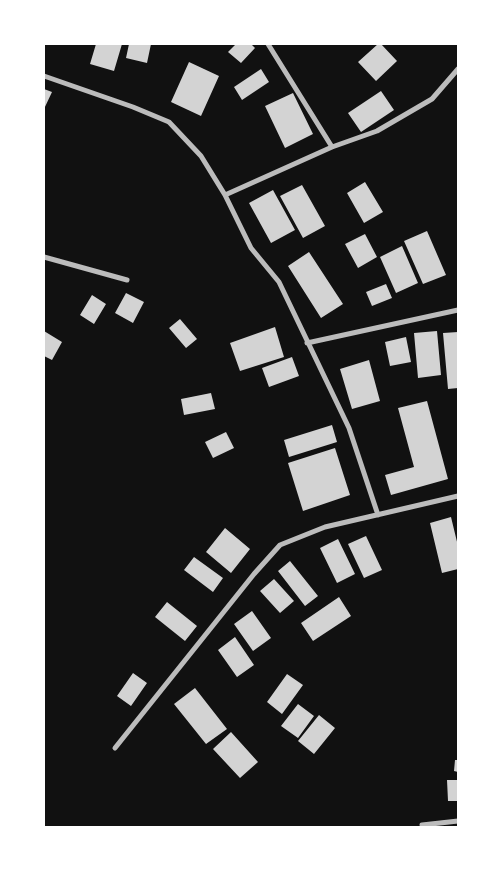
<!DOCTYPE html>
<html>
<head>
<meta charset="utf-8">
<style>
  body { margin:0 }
  #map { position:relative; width:502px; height:871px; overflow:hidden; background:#111; font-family:"Fira Sans",sans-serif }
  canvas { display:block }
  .frame { position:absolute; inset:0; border:45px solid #fff; pointer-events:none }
</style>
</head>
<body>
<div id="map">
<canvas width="502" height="871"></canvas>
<div class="frame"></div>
</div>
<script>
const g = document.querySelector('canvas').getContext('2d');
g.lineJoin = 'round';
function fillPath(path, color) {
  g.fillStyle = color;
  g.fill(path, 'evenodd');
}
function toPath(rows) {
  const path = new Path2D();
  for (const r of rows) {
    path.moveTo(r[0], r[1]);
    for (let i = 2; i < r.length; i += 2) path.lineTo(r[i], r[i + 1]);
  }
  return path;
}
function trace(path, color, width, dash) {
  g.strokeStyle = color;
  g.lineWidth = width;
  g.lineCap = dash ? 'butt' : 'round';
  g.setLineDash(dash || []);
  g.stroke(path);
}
fillPath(toPath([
  [96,44,122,44,114,71,90,64],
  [129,44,151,44,147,63,126,58],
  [236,44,251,44,255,48,241,63,228,52],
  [378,44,381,44,397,61,376,81,358,62],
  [189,62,219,76,201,116,171,102],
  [261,69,269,82,242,100,234,87],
  [44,89,52,92,44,109],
  [381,91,394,110,361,132,348,113],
  [293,93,313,134,285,148,265,106],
  [365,182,383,212,364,223,347,193],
  [302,185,325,226,303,238,280,196],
  [273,190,295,230,271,243,249,203],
  [427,231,446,275,423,284,404,241],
  [365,234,377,257,358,268,345,244],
  [402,246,418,283,396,293,380,257],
  [309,252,343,304,321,318,288,266],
  [386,284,392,298,372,306,366,292],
  [126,293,144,302,133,323,115,313],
  [92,295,106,304,94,324,80,315],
  [180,319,197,339,186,348,169,328],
  [275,327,284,357,240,371,230,343],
  [44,331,62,342,52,360,44,356],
  [437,331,441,375,418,378,414,333],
  [458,332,458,388,448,389,443,333],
  [406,337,411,362,390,366,385,342],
  [292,357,299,376,269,387,262,368],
  [369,360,380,401,352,409,340,369],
  [211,393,215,409,184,415,181,399],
  [427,401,448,479,391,495,385,475,414,467,398,408],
  [332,425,337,442,289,457,284,440],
  [226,432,234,448,213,458,205,442],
  [335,448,350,495,303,511,288,463],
  [451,517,458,546,458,569,442,573,430,523],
  [225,528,250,549,231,573,206,552],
  [366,536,382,570,364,578,348,544],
  [338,539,355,574,337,583,320,548],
  [194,557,223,578,213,592,184,570],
  [290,561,318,596,305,606,278,571],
  [274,579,294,601,280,613,260,591],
  [339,597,351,616,313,641,301,623],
  [167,602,197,626,185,641,155,617],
  [252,611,271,638,253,651,234,624],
  [235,637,254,665,237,677,218,650],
  [133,673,147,683,131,706,117,696],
  [287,674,303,685,282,714,267,702],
  [195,688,227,729,206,744,174,704],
  [298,704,314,716,298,738,281,726],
  [319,715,335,728,314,754,298,741],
  [231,732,258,762,240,778,213,749],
  [455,760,458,760,458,772,454,771],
  [447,780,458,780,458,801,448,801]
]), '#d3d3d3');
trace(toPath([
  [268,44,332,147],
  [44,76,133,107,169,122,201,156,225,195,251,248,279,282,349,428,378,515],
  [225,195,332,147,377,131,432,99,458,69],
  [44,257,127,280],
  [307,343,458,310],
  [115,748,254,574,280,545,325,527,458,496],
  [422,825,458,821]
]), '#bcbcbc', 5);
</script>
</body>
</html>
